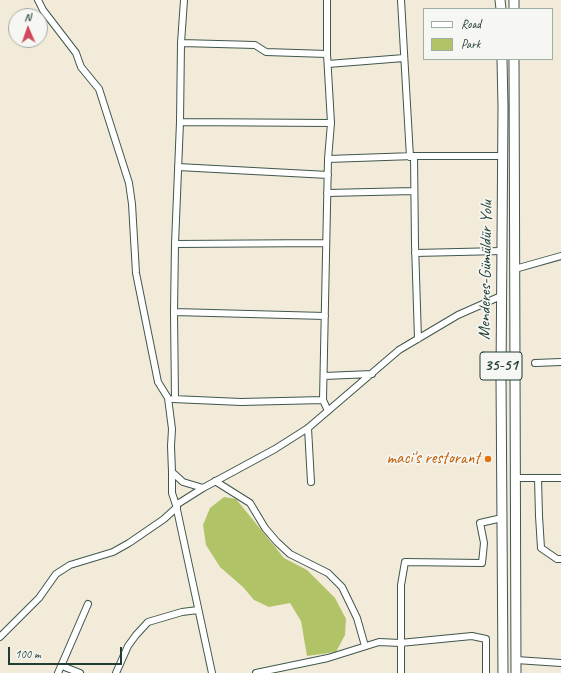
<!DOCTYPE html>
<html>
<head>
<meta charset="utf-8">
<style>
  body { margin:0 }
  #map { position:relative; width:561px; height:673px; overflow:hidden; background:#f3ebda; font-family:Caveat,sans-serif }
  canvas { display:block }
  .legend { position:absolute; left:423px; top:8px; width:130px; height:52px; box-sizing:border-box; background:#f6f6f2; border:1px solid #a0aca6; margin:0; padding:5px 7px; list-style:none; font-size:12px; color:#1f3d34 }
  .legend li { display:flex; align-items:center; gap:8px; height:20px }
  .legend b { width:20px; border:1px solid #a0aca6 }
  .north { position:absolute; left:8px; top:8px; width:40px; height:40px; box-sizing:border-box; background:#f6f6f2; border:1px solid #a0aca6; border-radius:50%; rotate:358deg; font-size:11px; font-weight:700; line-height:16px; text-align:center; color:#1f3d34 }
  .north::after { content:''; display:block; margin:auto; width:14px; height:18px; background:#d1495b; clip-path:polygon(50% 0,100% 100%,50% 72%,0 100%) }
  .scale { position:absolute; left:8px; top:647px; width:114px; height:18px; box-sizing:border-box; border:2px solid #1f3d34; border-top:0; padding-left:5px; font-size:12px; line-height:14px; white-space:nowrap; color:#1f3d34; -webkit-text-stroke:3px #f6f6f2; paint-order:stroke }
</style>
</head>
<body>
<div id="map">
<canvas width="561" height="673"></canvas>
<ul class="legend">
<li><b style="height:5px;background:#fff"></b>Road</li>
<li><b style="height:11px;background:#b1c367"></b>Park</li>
</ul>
<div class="north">N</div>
<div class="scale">100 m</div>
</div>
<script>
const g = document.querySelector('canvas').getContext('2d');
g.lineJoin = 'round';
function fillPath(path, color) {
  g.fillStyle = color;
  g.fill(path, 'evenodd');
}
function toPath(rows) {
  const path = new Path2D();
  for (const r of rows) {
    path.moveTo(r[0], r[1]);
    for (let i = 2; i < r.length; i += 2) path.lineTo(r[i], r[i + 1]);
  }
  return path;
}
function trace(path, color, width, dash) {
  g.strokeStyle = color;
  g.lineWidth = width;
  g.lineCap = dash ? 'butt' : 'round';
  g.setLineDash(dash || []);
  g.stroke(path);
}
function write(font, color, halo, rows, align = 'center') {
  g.font = font + ' Caveat,sans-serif';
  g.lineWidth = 3.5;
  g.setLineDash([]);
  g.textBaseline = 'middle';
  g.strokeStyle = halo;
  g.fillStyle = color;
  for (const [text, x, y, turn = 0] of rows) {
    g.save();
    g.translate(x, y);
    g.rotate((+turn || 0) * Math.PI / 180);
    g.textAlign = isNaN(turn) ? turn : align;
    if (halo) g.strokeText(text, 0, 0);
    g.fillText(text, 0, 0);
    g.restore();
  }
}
fillPath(toPath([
  [224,497,236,499,284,558,307,570,335,598,346,619,345,635,336,652,307,656,301,621,290,603,269,607,254,600,243,587,220,567,206,545,203,525,210,508]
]), '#b1c367');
const minor = toPath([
  [38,0,43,10,76,53,81,67,99,89,129,183,132,204,136,273,158,382,168,398,172,429,171,446,172,472,183,482,203,488],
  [327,0,327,54,331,123,328,159,414,156,503,156],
  [401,0,410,157],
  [181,43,255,45,266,52,327,54],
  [328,64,404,58],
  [180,122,331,123],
  [414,156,415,244,418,339],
  [328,159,323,400,328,411],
  [178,167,328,175],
  [327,193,414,191],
  [175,244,326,243],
  [415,253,502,251],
  [515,269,561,256],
  [174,312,325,316],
  [535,363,561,362],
  [324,376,372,374],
  [173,399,241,402,323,400],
  [175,399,174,312,175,244,180,122,181,43,184,0],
  [308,428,311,482],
  [172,472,172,493,176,505],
  [516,478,561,478],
  [538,478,539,516,541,548,557,559,561,559],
  [215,481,250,503,265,528,277,542,290,554,328,573,342,587,357,618,365,646],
  [0,637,39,598,56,574,70,565,113,552,129,543,164,519,177,507],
  [516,660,561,663],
  [62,666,80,673],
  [58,673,88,604],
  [116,673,128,646,136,635,148,622,182,612,198,610],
  [212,673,176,505,203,488,275,449,308,428,399,350,458,315,501,296],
  [256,673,328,658,379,642,400,643,472,636,486,639,486,673],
  [401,673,401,585,405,562,482,563,484,543,480,523,502,518]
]);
const primary = toPath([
  [500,0,501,9],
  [514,0,514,9],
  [502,59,503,107,501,376,503,673],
  [514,59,516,673]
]);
trace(minor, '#3f574d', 8);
trace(primary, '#3f574d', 11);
trace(minor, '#fff', 6);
trace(primary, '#fff', 9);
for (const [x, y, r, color] of [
  [488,459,4,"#e8710a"]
]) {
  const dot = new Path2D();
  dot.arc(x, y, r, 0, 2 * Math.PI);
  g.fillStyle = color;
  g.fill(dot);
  trace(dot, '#f6f6f2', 1.5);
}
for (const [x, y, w] of [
  [501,366,42]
]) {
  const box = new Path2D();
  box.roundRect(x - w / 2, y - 14, w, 28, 3);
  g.fillStyle = '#f6f6f2';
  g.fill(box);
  trace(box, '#1f3d34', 1);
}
write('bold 16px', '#1f3d34', null, [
  ["35-51",501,366]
]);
write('17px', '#1f3d34', '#f6f6f2', [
  ["Menderes-Gümüldür Yolu",486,270,-89]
]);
write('17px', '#c56008', '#f6f6f2', [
  ["maci's restorant",480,459]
], 'right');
</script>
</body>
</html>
